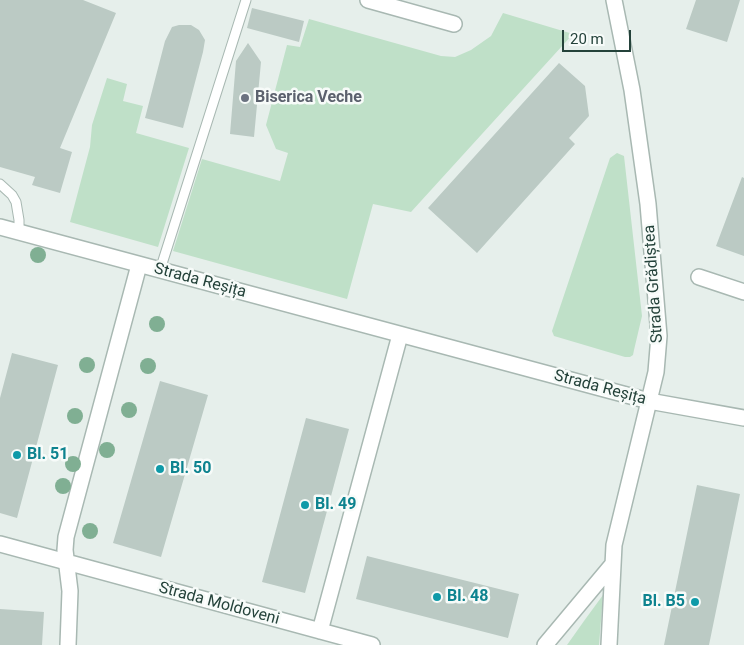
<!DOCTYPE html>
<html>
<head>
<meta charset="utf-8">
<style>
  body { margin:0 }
  #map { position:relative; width:744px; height:645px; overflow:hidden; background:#e6efeb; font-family:Roboto,sans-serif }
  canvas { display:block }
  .scale { position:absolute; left:562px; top:30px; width:69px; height:22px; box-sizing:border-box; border:2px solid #24423a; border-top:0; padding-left:6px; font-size:15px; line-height:18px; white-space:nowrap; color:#24423a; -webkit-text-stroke:4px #f7fbf9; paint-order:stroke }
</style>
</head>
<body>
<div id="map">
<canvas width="744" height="645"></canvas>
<div class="scale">20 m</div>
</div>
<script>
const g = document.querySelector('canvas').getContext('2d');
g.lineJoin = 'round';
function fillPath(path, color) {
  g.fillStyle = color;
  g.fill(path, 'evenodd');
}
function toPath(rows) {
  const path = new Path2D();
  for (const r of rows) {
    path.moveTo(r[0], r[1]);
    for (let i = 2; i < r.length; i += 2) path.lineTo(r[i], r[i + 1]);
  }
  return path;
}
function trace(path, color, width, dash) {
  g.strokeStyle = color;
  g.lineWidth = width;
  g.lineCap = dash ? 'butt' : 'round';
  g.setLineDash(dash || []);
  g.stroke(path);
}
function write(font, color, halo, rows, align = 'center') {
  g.font = font + ' Roboto,sans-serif';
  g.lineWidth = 5;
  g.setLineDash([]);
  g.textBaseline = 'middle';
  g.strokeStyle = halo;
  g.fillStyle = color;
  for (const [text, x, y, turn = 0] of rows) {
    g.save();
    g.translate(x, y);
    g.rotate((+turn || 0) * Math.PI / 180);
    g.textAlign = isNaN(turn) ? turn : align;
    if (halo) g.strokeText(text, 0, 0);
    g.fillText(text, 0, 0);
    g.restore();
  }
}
fillPath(toPath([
  [503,13,573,34,411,212,373,204,347,299,173,251,202,159,280,181,288,153,276,149,266,125,287,45,300,47,309,19,441,56,455,57,471,50,491,36],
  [107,78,127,84,123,101,143,106,136,133,189,148,158,247,70,222,90,147,92,125],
  [617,153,624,156,642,316,634,350,633,355,630,357,625,357,554,336,552,331,610,158],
  [603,595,599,645,567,645,584,621]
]), '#bfe0c8');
fillPath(toPath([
  [0,0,83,0,116,13,60,148,72,152,60,193,32,185,35,177,0,167],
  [696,0,740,0,727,42,686,29],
  [252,8,304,21,299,42,247,28],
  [179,25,191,25,199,30,205,40,203,52,183,128,145,118,165,41,172,27],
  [248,43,261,62,254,137,230,134,236,61],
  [559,63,585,86,589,116,569,138,575,144,477,253,428,208],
  [742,177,744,178,744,256,716,246],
  [12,353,58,365,17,518,0,513,0,398],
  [160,381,208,395,161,557,113,543],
  [306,418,349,429,305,593,262,582],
  [697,485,740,494,709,645,664,645],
  [367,556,519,594,508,638,356,599],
  [0,609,44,612,42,645,0,645]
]), '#bbcac4');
const service = toPath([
  [0,184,12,195,16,202,19,220,19,233],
  [160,270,246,0]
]);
const minor = toPath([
  [368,0,454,24],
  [699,277,744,292],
  [0,544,372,645],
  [320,631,400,335],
  [68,645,70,591,65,550,66,537,139,265],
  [545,645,612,565],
  [609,645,614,545,656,372,659,336,648,204,632,90,614,0]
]);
const tertiary = toPath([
  [0,227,649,401,744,418]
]);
trace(service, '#a8b8b2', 11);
trace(minor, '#a8b8b2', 18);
trace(tertiary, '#a8b8b2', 18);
trace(service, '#fff', 9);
trace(minor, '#fff', 15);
trace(tertiary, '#fff', 15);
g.fillStyle = '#80af93';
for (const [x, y] of [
  [38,255],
  [157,324],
  [87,365],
  [148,366],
  [129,410],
  [75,416],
  [107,450],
  [73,464],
  [63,486],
  [90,531]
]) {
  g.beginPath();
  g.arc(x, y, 8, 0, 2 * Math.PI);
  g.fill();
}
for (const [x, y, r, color] of [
  [245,98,5,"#6b7280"],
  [17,455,5,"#0f9aa8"],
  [160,469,5,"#0f9aa8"],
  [305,505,5,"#0f9aa8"],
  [437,597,5,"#0f9aa8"],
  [695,602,5,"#0f9aa8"]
]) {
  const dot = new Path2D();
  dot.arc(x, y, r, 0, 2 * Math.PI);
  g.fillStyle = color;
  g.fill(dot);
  trace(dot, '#f7fbf9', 2);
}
write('bold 16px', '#5b616d', '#f7fbf9', [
  ["Biserica Veche",255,98]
], 'left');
write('16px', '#24423a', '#f7fbf9', [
  ["Strada Reșița",200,281,15],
  ["Strada Grădiștea",654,284,-94],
  ["Strada Reșița",600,388,15],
  ["Strada Moldoveni",219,604,15]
]);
write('bold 16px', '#0d838f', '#f7fbf9', [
  ["Bl. 51",27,455],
  ["Bl. 50",170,469],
  ["Bl. 49",315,505],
  ["Bl. 48",447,597],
  ["Bl. B5",685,602,"right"]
], 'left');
</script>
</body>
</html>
